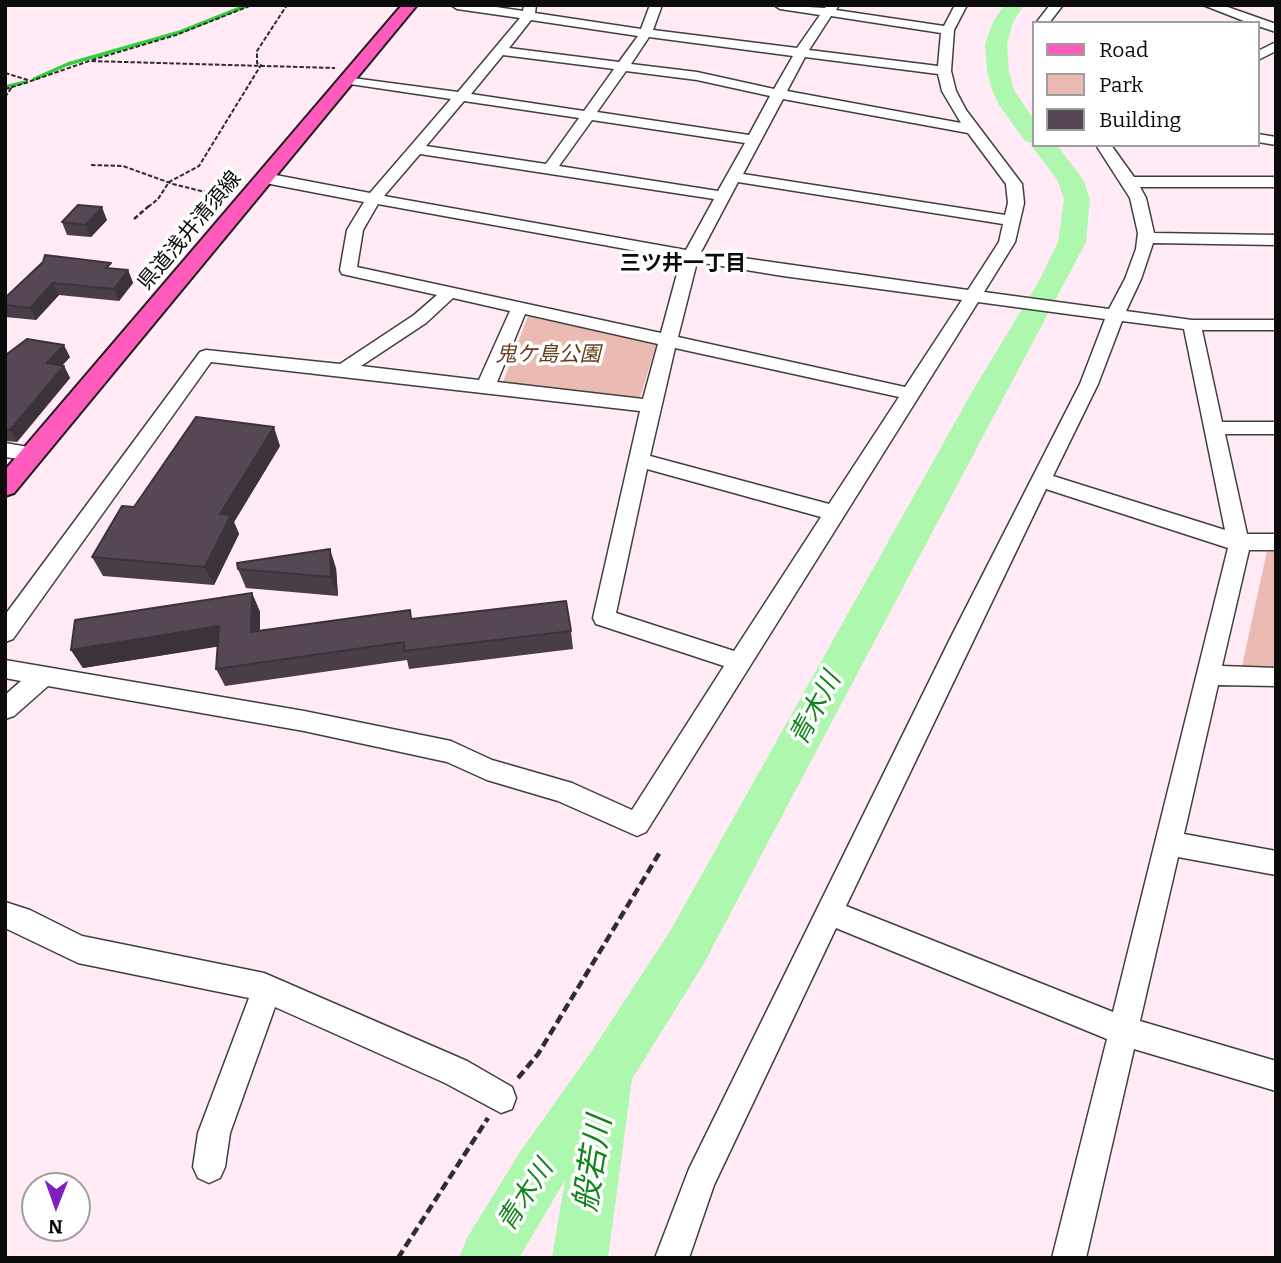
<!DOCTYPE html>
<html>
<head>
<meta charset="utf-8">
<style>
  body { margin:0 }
  #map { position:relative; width:1281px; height:1263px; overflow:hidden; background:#ffeaf6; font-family:Bitter,serif }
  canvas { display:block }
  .frame { position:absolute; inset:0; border:7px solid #0c0c0c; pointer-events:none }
  .legend { position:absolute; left:1032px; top:21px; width:228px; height:126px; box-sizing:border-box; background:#fff; border:2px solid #9e9e9e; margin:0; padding:9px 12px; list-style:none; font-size:21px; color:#0c0c0c }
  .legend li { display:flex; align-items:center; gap:14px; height:35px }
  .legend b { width:35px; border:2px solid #9e9e9e }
  .north { position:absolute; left:21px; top:1172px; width:70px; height:70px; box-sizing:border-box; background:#fff; border:2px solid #9e9e9e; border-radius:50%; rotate:181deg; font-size:19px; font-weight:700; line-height:28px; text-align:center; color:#0c0c0c }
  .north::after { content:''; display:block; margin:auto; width:24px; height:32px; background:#801fc0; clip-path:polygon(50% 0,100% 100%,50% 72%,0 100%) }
</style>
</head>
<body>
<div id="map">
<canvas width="1281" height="1263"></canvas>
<div class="frame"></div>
<ul class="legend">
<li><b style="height:9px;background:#fe5bbc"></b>Road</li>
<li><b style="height:19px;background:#eabab3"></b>Park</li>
<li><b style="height:19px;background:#554854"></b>Building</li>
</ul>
<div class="north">N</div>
</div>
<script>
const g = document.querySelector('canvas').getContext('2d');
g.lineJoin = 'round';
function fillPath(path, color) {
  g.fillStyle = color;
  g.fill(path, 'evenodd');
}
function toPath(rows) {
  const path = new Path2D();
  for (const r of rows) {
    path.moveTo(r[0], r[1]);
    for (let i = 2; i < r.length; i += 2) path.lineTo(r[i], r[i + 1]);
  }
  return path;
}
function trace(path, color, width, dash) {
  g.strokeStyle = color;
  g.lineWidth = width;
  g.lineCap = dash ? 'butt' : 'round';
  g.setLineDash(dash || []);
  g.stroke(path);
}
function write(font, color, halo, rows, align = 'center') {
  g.font = font + ' Bitter,"Noto Sans JP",serif';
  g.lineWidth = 7;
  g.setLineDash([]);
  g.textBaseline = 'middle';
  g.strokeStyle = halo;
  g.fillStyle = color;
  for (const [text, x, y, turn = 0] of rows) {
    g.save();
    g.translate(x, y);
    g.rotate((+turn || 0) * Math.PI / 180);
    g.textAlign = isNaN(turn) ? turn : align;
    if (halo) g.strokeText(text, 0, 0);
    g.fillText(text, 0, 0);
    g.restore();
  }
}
fillPath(toPath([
  [528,316,656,345,640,398,503,382],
  [1267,551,1276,552,1276,667,1242,666]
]), '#eabab3');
trace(toPath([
  [34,79,68,64,180,32,248,5],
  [5,87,26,82]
]), '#31d239', 3.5);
fillPath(toPath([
  [1004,5,1024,5,1013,22,1007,44,1009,71,1014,90,1034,120,1034,145,1057,145,1084,181,1090,200,1086,242,703,965,632,1079,608,1258,552,1258,565,1180,519,1258,459,1258,467,1238,520,1152,591,1052,669,933,976,385,1038,283,1058,242,1064,200,1058,181,1031,145,1032,143,1025,141,999,105,992,90,987,71,985,44,993,22,1004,5]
]), '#adf8ae');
const minor = toPath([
  [451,5,483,5,523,11,524,5,536,5,535,13,641,29,650,5,662,5,653,30,797,48,820,15,780,9,774,5,825,8,827,5,839,5,836,10,944,26,955,5,967,5,954,30,951,71,956,91,966,110,1022,184,1024,203,1015,242,984,292,1109,309,1125,279,1136,249,1138,233,1130,198,1096,145,1111,145,1134,177,1276,177,1276,187,1140,187,1146,198,1154,233,1276,235,1276,245,1153,243,1141,279,1126,311,1192,320,1276,320,1276,330,1202,330,1222,422,1276,422,1276,434,1225,434,1247,534,1276,534,1276,550,1249,550,1222,666,1276,668,1276,686,1218,685,1184,834,1276,851,1276,875,1178,857,1140,1021,1276,1061,1276,1091,1134,1049,1086,1258,1052,1258,1107,1039,836,928,714,1185,689,1258,655,1258,689,1169,950,639,1080,384,1105,319,978,302,646,832,637,836,558,801,487,780,447,762,304,731,48,686,14,716,5,719,5,695,21,681,5,678,5,660,304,711,451,741,492,760,572,783,632,810,724,666,596,624,593,618,640,411,211,362,13,639,5,642,5,615,200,352,206,350,340,364,414,315,437,295,342,274,340,270,347,230,364,202,265,183,257,178,265,173,370,193,451,99,350,84,345,83,345,77,458,92,520,18,457,9,451,5],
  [831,16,941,33,938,66,809,50,831,16],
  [531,20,638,36,619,62,509,48,531,20],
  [649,37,793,56,774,89,697,72,631,64,649,37],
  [503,55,614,69,584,111,471,94,503,55],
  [805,57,938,74,942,91,961,123,787,91,805,57],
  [626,71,697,80,770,96,749,135,597,112,626,71],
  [783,99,968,133,1006,184,1008,203,1005,215,743,174,783,99],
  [464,101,579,118,546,164,426,146,464,101],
  [592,120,745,143,718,191,559,166,592,120],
  [420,154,714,199,686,250,384,196,420,154],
  [738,182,1003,224,999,242,968,290,701,252,738,182],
  [378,204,681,259,661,333,357,267,363,230,378,204],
  [697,262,783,276,962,300,905,387,678,337,697,262],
  [453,298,510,311,479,380,361,366,426,323,453,298],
  [525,314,658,344,643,399,497,382,525,314],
  [1122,321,1184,329,1225,530,1053,476,1098,384,1122,321],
  [675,348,899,397,829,504,650,456,675,348],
  [647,469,821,517,734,651,616,613,647,469],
  [1046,489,1228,548,1113,1012,846,906,1046,489],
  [1050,5,1063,5,1049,23,1036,23,1050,5],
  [1203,5,1222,5,1276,24,1276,32,1258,26,1258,23,1249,23,1203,5],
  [1276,42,1276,51,1258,60,1258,51,1276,42],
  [1258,134,1276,137,1276,145,1258,142,1258,134],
  [5,443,40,449,43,454,40,459,33,461,5,457,5,443],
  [5,902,30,910,82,936,264,973,467,1061,512,1087,516,1098,512,1109,501,1113,445,1083,275,1007,230,1133,225,1167,220,1178,209,1183,198,1178,193,1167,198,1133,249,998,78,963,5,928,5,902]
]);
const major = toPath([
  [402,5,417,5,14,493,5,496,5,470,402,5]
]);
trace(minor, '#3f3f3f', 3);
trace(major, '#1d1d1d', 4);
trace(toPath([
  [92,60,176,35,252,5],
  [5,73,31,81,89,61,335,68],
  [5,89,29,82],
  [5,97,12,87],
  [91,165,123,166,173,184,225,197],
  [148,207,158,199,169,182,199,166,261,65,257,63,257,51,287,5]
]), '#2e2e2e', 2, [4.5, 2]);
trace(toPath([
  [134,219,150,205]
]), '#2e2e2e', 2.5, [5, 2.5]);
trace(toPath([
  [518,1078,538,1054,660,852],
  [398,1258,488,1118]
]), '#2e2e2e', 4.5, [9, 4.5]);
fillPath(minor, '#fff');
fillPath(major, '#fe5bbc');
fillPath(toPath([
  [107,220,91,237,67,235,62,222],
  [43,262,128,270,133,283,119,301,59,295,36,320,5,317,5,298],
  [5,354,70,357,62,366,64,366,70,378,17,442,5,441],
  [280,446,234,522,239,534,214,585,103,576,92,557,134,507],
  [336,568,338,596,246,588,238,569],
  [252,593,260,612,260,630,412,619,571,631,573,649,409,669,407,660,225,686,216,669,218,646,83,668,71,650]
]), '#493e48');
fillPath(toPath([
  [102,207,107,220,91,237,86,225],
  [128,270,133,283,119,301,114,289],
  [53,283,59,295,36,320,30,308],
  [64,345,70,357,53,375,47,363],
  [64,366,70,378,17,442,10,430],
  [274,427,280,446,234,522,239,534,214,585,205,567,220,514],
  [330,549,336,568,338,596,331,577],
  [252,593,260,612,259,650,251,632],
  [219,626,228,645,83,668,71,650]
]), '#3c323b');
const building = toPath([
  [78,205,102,207,86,225,62,222,78,205],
  [45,255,111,263,106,268,128,270,114,289,53,283,30,308,5,305,5,298,43,262,45,255],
  [27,339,64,345,47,363,64,366,10,430,5,430,5,354,7,354,27,339],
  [196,417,274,427,220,514,231,515,205,567,92,557,122,506,134,507,196,417],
  [330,549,331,577,238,569,237,563,330,549],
  [252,593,251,632,410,610,411,619,566,601,571,631,404,651,404,642,216,669,219,626,71,650,75,620,252,593]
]);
fillPath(building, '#554854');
trace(building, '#3c323b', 2);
write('21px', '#0c0c0c', '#fff', [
  ["県道浅井清須線",190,231,-50]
]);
write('bold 21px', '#0c0c0c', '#fff', [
  ["三ツ井一丁目",683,264]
]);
write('italic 21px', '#653b1a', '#fff', [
  ["鬼ケ島公園",548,355]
]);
write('italic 26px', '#11841b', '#fff', [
  ["青木川",816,709,-62],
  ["青木川",526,1196,-57]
]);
write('italic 32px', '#11841b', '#fff', [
  ["般若川",594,1164,-81]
]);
</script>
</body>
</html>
